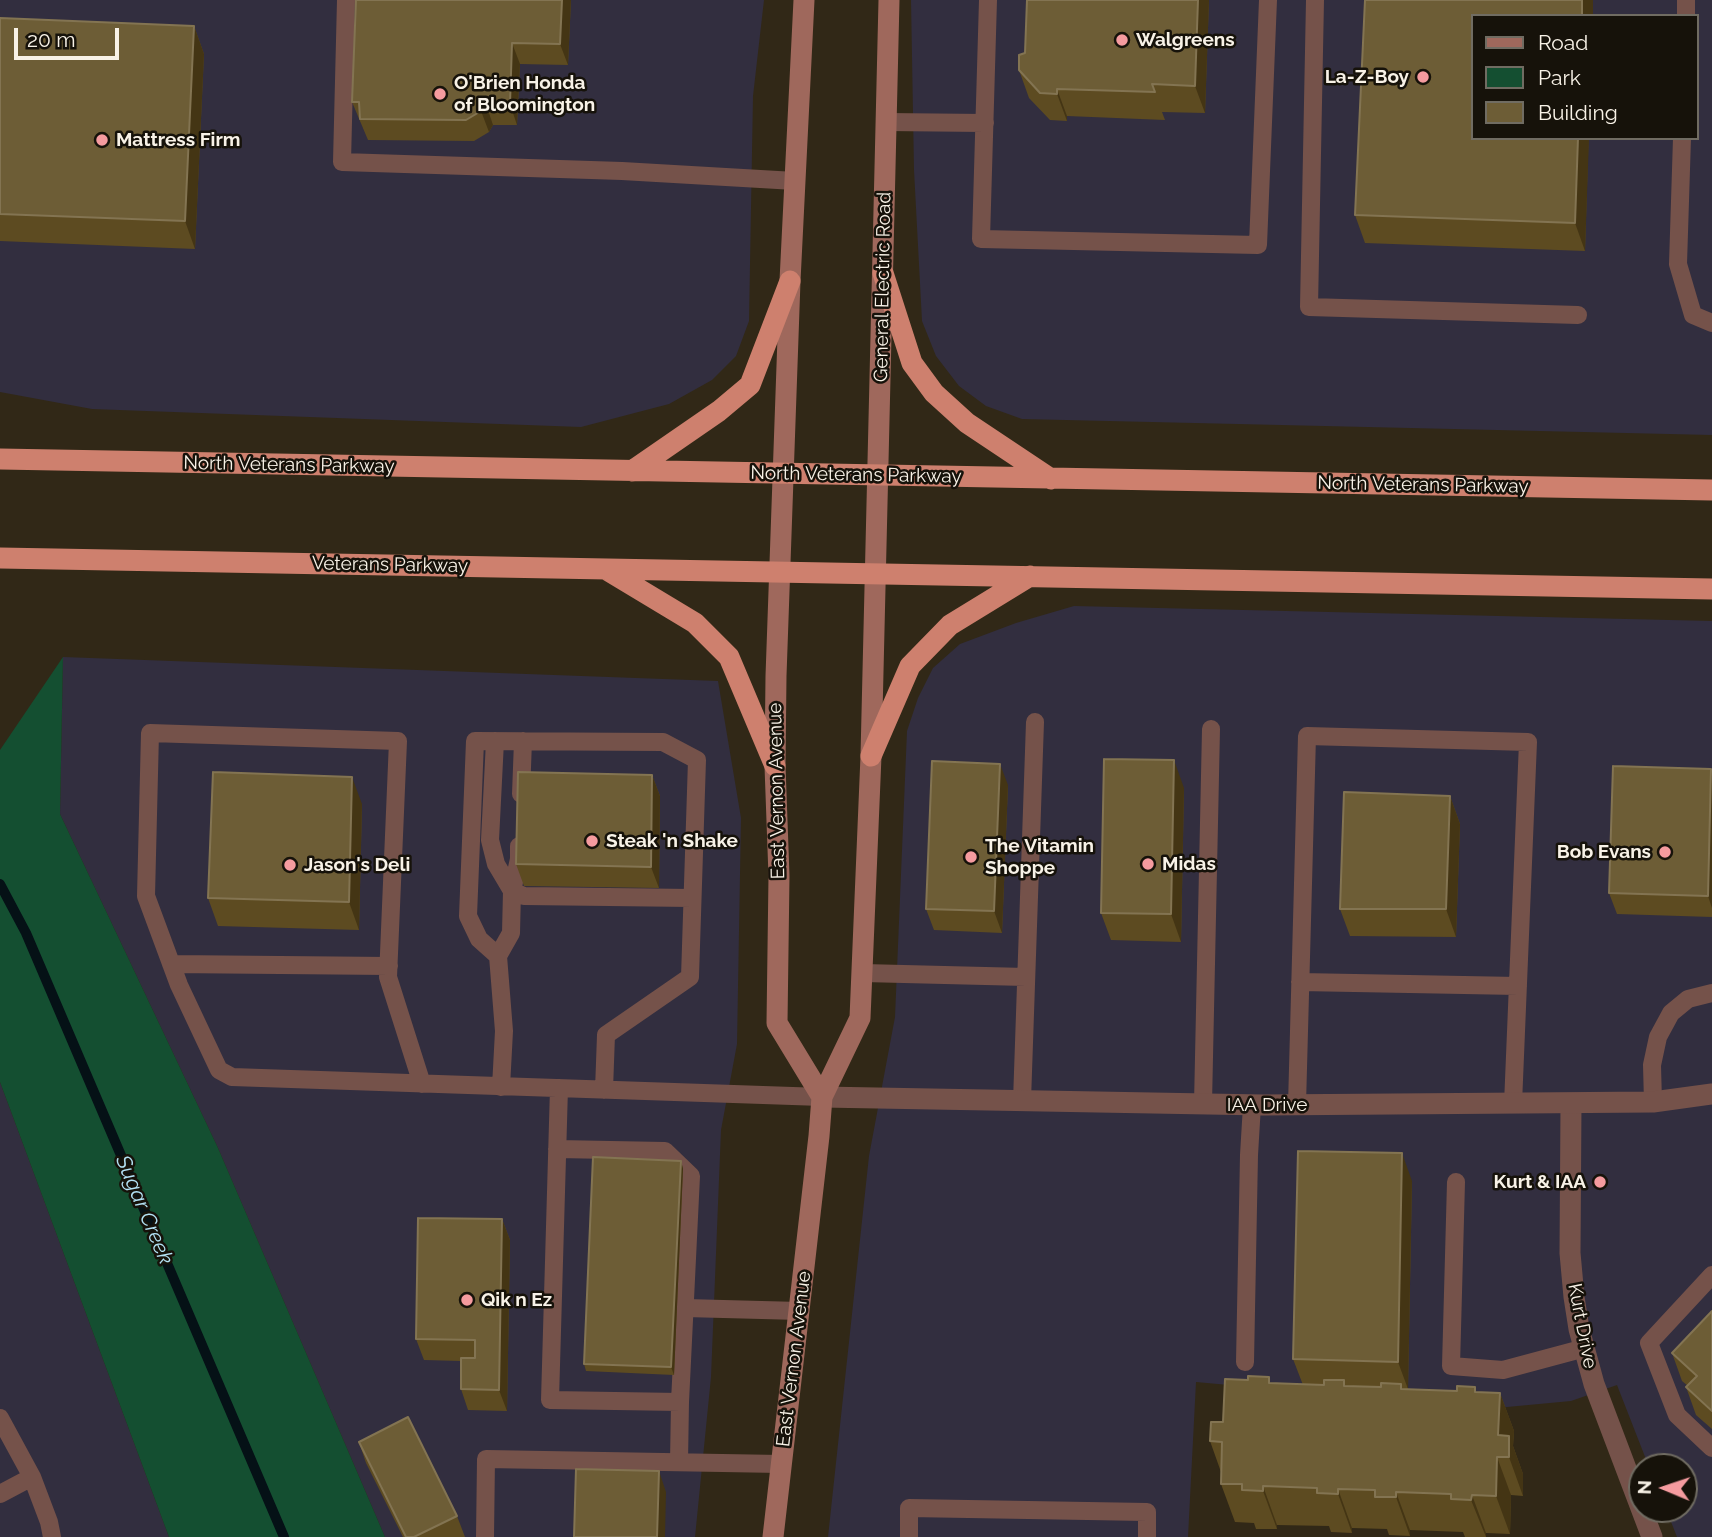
<!DOCTYPE html>
<html>
<head>
<meta charset="utf-8">
<style>
  body { margin:0 }
  #map { position:relative; width:1712px; height:1537px; overflow:hidden; background:#312817; font-family:Raleway,sans-serif }
  canvas { display:block }
  .legend { position:absolute; left:1471px; top:14px; width:228px; height:126px; box-sizing:border-box; background:#16120a; border:2px solid #706c62; margin:0; padding:9px 12px; list-style:none; font-size:21px; color:#f8f2e7 }
  .legend li { display:flex; align-items:center; gap:14px; height:35px }
  .legend b { width:35px; border:2px solid #706c62 }
  .north { position:absolute; left:1628px; top:1453px; width:70px; height:70px; box-sizing:border-box; background:#16120a; border:2px solid #706c62; border-radius:50%; rotate:272deg; font-size:19px; font-weight:700; line-height:28px; text-align:center; color:#f8f2e7 }
  .north::after { content:''; display:block; margin:auto; width:24px; height:32px; background:#f59b9f; clip-path:polygon(50% 0,100% 100%,50% 72%,0 100%) }
  .scale { position:absolute; left:14px; top:28px; width:105px; height:32px; box-sizing:border-box; border:4px solid #f8f2e7; border-top:0; padding-left:9px; font-size:21px; line-height:24px; white-space:nowrap; color:#f8f2e7; -webkit-text-stroke:5px #16120a; paint-order:stroke }
</style>
</head>
<body>
<div id="map">
<canvas width="1712" height="1537"></canvas>
<ul class="legend">
<li><b style="height:9px;background:#9f685c"></b>Road</li>
<li><b style="height:19px;background:#144f31"></b>Park</li>
<li><b style="height:19px;background:#6d5d36"></b>Building</li>
</ul>
<div class="north">N</div>
<div class="scale">20 m</div>
</div>
<script>
const g = document.querySelector('canvas').getContext('2d');
g.lineJoin = 'round';
function fillPath(path, color) {
  g.fillStyle = color;
  g.fill(path, 'evenodd');
}
function toPath(rows) {
  const path = new Path2D();
  for (const r of rows) {
    path.moveTo(r[0], r[1]);
    for (let i = 2; i < r.length; i += 2) path.lineTo(r[i], r[i + 1]);
  }
  return path;
}
function trace(path, color, width, dash) {
  g.strokeStyle = color;
  g.lineWidth = width;
  g.lineCap = dash ? 'butt' : 'round';
  g.setLineDash(dash || []);
  g.stroke(path);
}
function write(font, color, halo, rows, align = 'center') {
  g.font = font + ' Raleway,sans-serif';
  g.lineWidth = 5;
  g.setLineDash([]);
  g.textBaseline = 'middle';
  g.strokeStyle = halo;
  g.fillStyle = color;
  for (const [text, x, y, turn = 0] of rows) {
    g.save();
    g.translate(x, y);
    g.rotate((+turn || 0) * Math.PI / 180);
    g.textAlign = isNaN(turn) ? turn : align;
    if (halo) g.strokeText(text, 0, 0);
    g.fillText(text, 0, 0);
    g.restore();
  }
}
fillPath(toPath([
  [0,0,764,0,753,96,749,321,736,356,712,380,669,404,581,427,92,409,0,392],
  [911,0,1712,0,1712,435,1022,419,986,406,959,386,936,356,922,321,914,170],
  [1472,16,1696,16,1696,138,1472,138],
  [1074,606,1712,621,1712,1537,1677,1537,1666,1509,1684,1509,1684,1467,1649,1467,1617,1385,1571,1401,1507,1407,1404,1401,1196,1382,1188,1537,828,1537,869,1156,895,1017,907,731,918,698,933,668,960,644,1016,623],
  [63,657,718,681,741,818,737,1044,721,1130,711,1377,695,1537,385,1537,218,1148,60,814],
  [0,1082,169,1537,0,1537]
]), '#322e3f');
fillPath(toPath([
  [63,657,60,814,218,1148,385,1537,169,1537,0,1082,0,750]
]), '#144f31');
trace(toPath([
  [0,884,26,933,284,1537]
]), '#051116', 10);
trace(toPath([
  [346,0,342,162,622,171,795,181],
  [988,0,981,239,1258,245,1268,0],
  [1315,0,1309,307,1578,315],
  [1686,16,1686,0],
  [886,122,985,123],
  [1682,138,1678,264,1693,315,1712,323],
  [495,741,490,840,496,864,512,891,511,933,498,956,504,1031,501,1087],
  [521,794,523,741],
  [519,846,519,859,512,891,524,896,692,898],
  [498,956,479,939,468,916,475,741,663,742,697,760,690,977,606,1035,604,1090],
  [171,964,389,966],
  [863,973,1026,977],
  [1300,982,1518,986],
  [422,1084,388,977,398,741,150,733,146,896,179,985,219,1070,232,1077,822,1097],
  [559,1088,550,1400,680,1402,679,1462],
  [1022,1101,1035,722],
  [1653,1102,1652,1065,1658,1037,1671,1013,1688,999,1712,993],
  [1203,1104,1211,729],
  [1297,1105,1307,736,1528,742,1513,1104],
  [557,1149,665,1151,691,1176,680,1402],
  [1456,1182,1451,1366,1503,1370,1585,1348],
  [1712,1275,1649,1343,1677,1415,1712,1448],
  [685,1308,800,1311],
  [1245,1362,1249,1155,1252,1105],
  [0,1418,32,1477,49,1522,52,1537],
  [0,1494,32,1477],
  [485,1537,486,1459,781,1464],
  [909,1537,909,1508,1147,1512,1147,1537]
]), '#75524a', 18);
trace(toPath([
  [1571,1104,1570,1253,1574,1297,1579,1329,1594,1384,1652,1537]
]), '#75524a', 21);
trace(toPath([
  [822,1097,1263,1105,1653,1102,1712,1094]
]), '#75524a', 21);
trace(toPath([
  [804,0,790,281,776,676,775,766,779,876,777,1023,822,1097],
  [773,1537,819,1136,822,1097,860,1018,871,756,889,0]
]), '#9f685c', 21);
trace(toPath([
  [883,273,912,363,934,393,967,423,1051,479],
  [0,459,1712,490],
  [632,471,719,411,750,385,790,281],
  [0,558,1712,589],
  [607,570,695,623,729,657,775,766],
  [871,756,910,666,950,625,1030,576]
]), '#ce806e', 21);
fillPath(toPath([
  [571,0,568,65,520,64,517,125,493,125,489,132,474,141,368,140,352,102],
  [1209,0,1205,113,1162,112,1165,120,1067,116,1067,121,1050,120,1029,98,1019,70],
  [1365,0,1593,0,1585,251,1365,243,1355,215],
  [0,18,194,26,204,54,195,249,0,241],
  [1711,769,1712,773,1712,917,1617,914,1609,893],
  [652,775,660,796,659,888,524,886,516,864],
  [1008,785,1002,933,934,930,926,909],
  [1184,788,1181,942,1111,940,1101,913],
  [1450,796,1460,824,1456,937,1350,936,1340,909],
  [362,804,359,930,218,926,208,898],
  [681,1161,683,1169,674,1375,586,1371,584,1364],
  [1412,1181,1408,1389,1500,1393,1514,1431,1513,1446,1523,1474,1523,1496,1511,1495,1510,1534,1486,1533,1486,1537,1465,1537,1463,1532,1410,1530,1410,1536,1389,1535,1387,1529,1352,1528,1352,1533,1331,1532,1329,1526,1277,1525,1277,1529,1256,1529,1254,1523,1235,1522,1221,1484,1221,1472,1210,1441,1223,1422,1303,1385,1293,1359],
  [502,1219,510,1240,507,1411,468,1410,461,1389,461,1361,424,1360,416,1339],
  [1712,1311,1712,1429,1696,1415,1686,1387,1688,1386,1682,1381,1672,1353],
  [359,1442,457,1516,465,1537,403,1537,366,1463]
]), '#5d4b21');
fillPath(toPath([
  [562,0,571,0,568,65,560,44],
  [1198,0,1209,0,1205,113,1195,86],
  [1582,0,1593,0,1593,16,1582,16],
  [194,26,204,54,195,249,185,221],
  [512,43,520,64,517,125,510,104],
  [1057,89,1067,116,1067,121,1057,94],
  [486,104,493,125,489,132,481,111],
  [1578,138,1589,138,1585,251,1575,223],
  [1174,760,1184,788,1181,942,1171,914],
  [1000,764,1008,785,1002,933,994,911],
  [1711,769,1712,773,1712,908,1708,896],
  [652,775,660,796,659,888,651,867],
  [352,777,362,804,359,930,349,902],
  [1450,796,1460,824,1456,937,1446,909],
  [1402,1153,1412,1181,1408,1389,1398,1362],
  [681,1161,683,1169,674,1375,671,1367],
  [502,1219,510,1240,507,1411,499,1390],
  [1500,1393,1514,1431,1513,1446,1523,1474,1523,1496,1509,1457,1498,1435],
  [1497,1457,1511,1495,1510,1534,1496,1496],
  [659,1471,666,1492,665,1537,657,1537],
  [1263,1486,1277,1525,1277,1529,1263,1491],
  [1338,1489,1352,1528,1352,1533,1338,1494],
  [1396,1492,1410,1530,1410,1536,1396,1497],
  [1472,1495,1486,1533,1486,1537,1471,1500]
]), '#443514');
const building = toPath([
  [356,0,562,0,560,44,512,43,510,104,486,104,481,111,466,120,360,119,359,102,352,102,356,0],
  [1027,0,1198,0,1195,86,1152,84,1155,92,1057,89,1057,94,1040,93,1019,70,1019,55,1025,53,1027,0],
  [1365,0,1582,0,1582,16,1472,16,1472,138,1578,138,1575,223,1355,215,1365,0],
  [0,18,194,26,185,221,0,214,0,18],
  [1104,759,1174,760,1171,914,1101,913,1104,759],
  [932,761,1000,764,994,911,926,909,932,761],
  [1613,766,1711,769,1708,896,1609,893,1613,766],
  [213,772,352,777,349,902,208,898,213,772],
  [518,772,652,775,651,867,516,864,518,772],
  [1344,792,1450,796,1446,909,1340,909,1344,792],
  [1298,1151,1402,1153,1398,1362,1293,1359,1298,1151],
  [593,1157,681,1161,671,1367,584,1364,593,1157],
  [418,1218,502,1219,499,1390,461,1389,461,1358,475,1358,475,1340,416,1339,418,1218],
  [1712,1311,1712,1411,1686,1387,1697,1376,1672,1353,1712,1311],
  [1248,1376,1269,1377,1269,1383,1324,1385,1324,1380,1344,1380,1344,1386,1381,1387,1381,1383,1401,1384,1401,1389,1457,1391,1457,1386,1475,1387,1475,1392,1500,1393,1498,1435,1509,1436,1509,1457,1497,1457,1496,1496,1472,1495,1471,1500,1451,1499,1451,1494,1396,1492,1396,1497,1375,1497,1375,1490,1338,1489,1338,1494,1317,1493,1317,1488,1263,1486,1263,1491,1242,1490,1242,1484,1221,1484,1222,1442,1210,1441,1211,1422,1223,1422,1225,1379,1248,1380,1248,1376],
  [408,1417,457,1516,414,1537,406,1537,359,1442,408,1417],
  [576,1469,659,1471,657,1537,574,1537,576,1469]
]);
fillPath(building, '#6d5d36');
trace(building, '#837452', 2);
for (const [x, y, r, color] of [
  [1122,40,7,"#f59b9f"],
  [1423,77,7,"#f59b9f"],
  [440,94,7,"#f59b9f"],
  [102,140,7,"#f59b9f"],
  [592,841,7,"#f59b9f"],
  [1665,852,7,"#f59b9f"],
  [971,857,7,"#f59b9f"],
  [1148,864,7,"#f59b9f"],
  [290,865,7,"#f59b9f"],
  [1600,1182,7,"#f59b9f"],
  [467,1300,7,"#f59b9f"]
]) {
  const dot = new Path2D();
  dot.arc(x, y, r, 0, 2 * Math.PI);
  g.fillStyle = color;
  g.fill(dot);
  trace(dot, '#16120a', 2.5);
}
write('bold 19px', '#f8f2e7', '#16120a', [
  ["Walgreens",1136,40],
  ["La-Z-Boy",1409,77,"right"],
  ["O'Brien Honda",454,83],
  ["of Bloomington",454,105],
  ["Mattress Firm",116,140],
  ["Steak 'n Shake",606,841],
  ["The Vitamin",985,846],
  ["Shoppe",985,868],
  ["Bob Evans",1651,852,"right"],
  ["Midas",1162,864],
  ["Jason's Deli",304,865],
  ["Kurt & IAA",1586,1182,"right"],
  ["Qik n Ez",481,1300]
], 'left');
write('19px', '#f8f2e7', '#16120a', [
  ["General Electric Road",883,287,-89],
  ["North Veterans Parkway",289,465,1],
  ["North Veterans Parkway",856,475,1],
  ["North Veterans Parkway",1423,485,1],
  ["Veterans Parkway",390,565,1],
  ["East Vernon Avenue",777,791,-91],
  ["IAA Drive",1267,1105],
  ["Kurt Drive",1582,1326,79],
  ["East Vernon Avenue",794,1359,-83]
]);
write('italic 21px', '#b3e2f5', '#16120a', [
  ["Sugar Creek",144,1210,67]
]);
</script>
</body>
</html>
